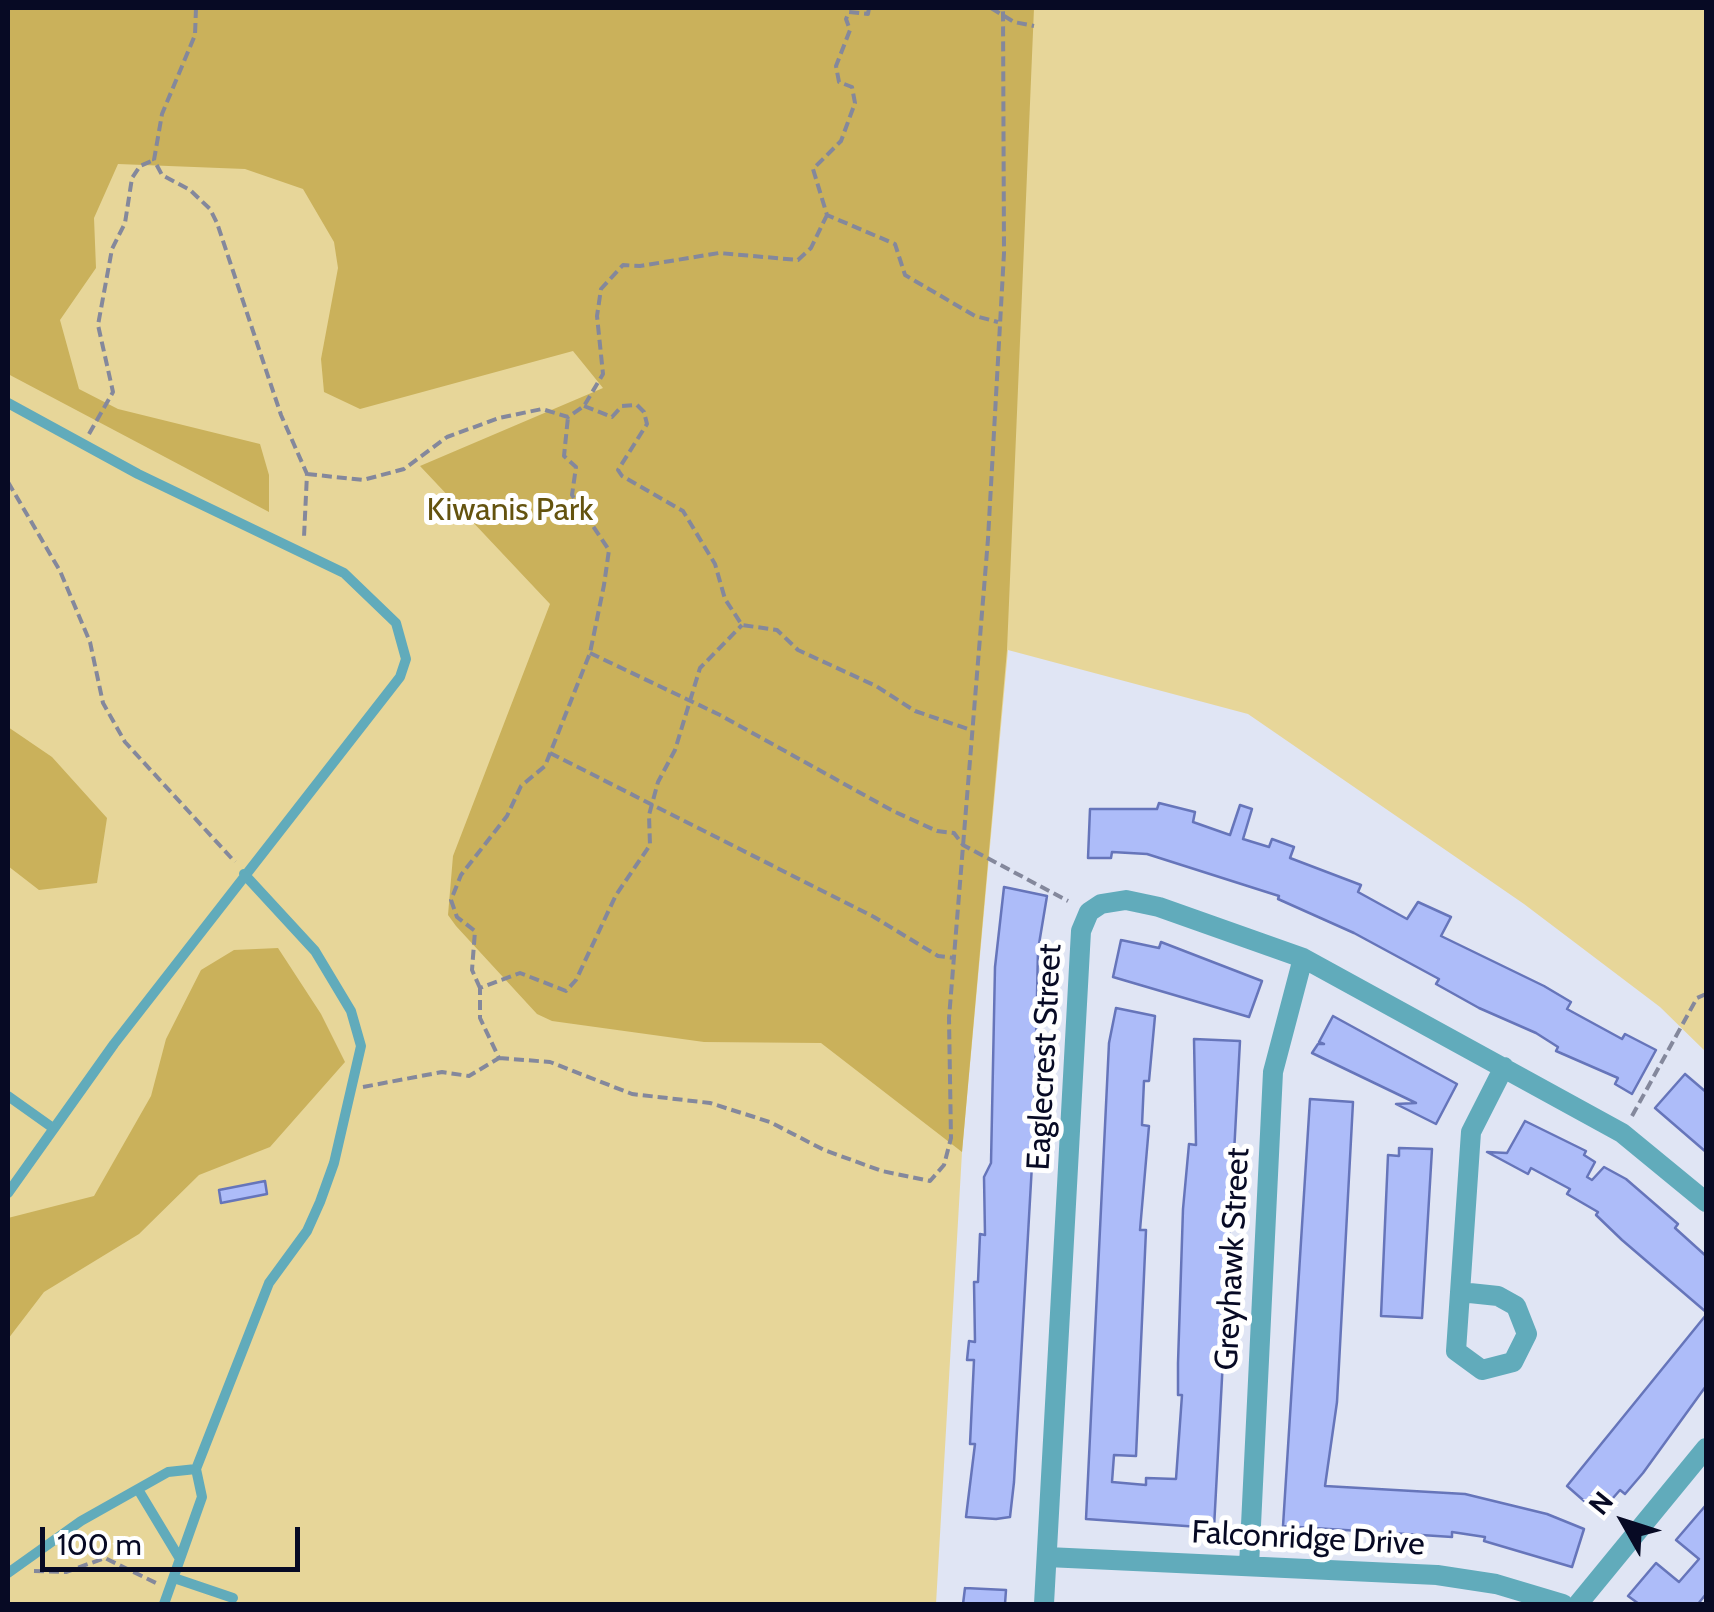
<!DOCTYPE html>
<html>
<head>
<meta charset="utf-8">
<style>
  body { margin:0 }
  #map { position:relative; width:1714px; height:1612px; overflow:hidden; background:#e0e5f4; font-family:Cabin,sans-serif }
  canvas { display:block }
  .frame { position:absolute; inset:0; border:10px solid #070a24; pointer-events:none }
  .north { position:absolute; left:1574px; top:1472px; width:100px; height:100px; -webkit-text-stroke:8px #fff; paint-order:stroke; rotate:309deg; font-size:28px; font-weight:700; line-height:40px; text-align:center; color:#070a24 }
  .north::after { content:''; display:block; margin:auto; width:35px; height:45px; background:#070a24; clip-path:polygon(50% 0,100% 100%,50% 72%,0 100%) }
  .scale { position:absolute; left:40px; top:1527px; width:260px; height:45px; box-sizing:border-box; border:5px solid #070a24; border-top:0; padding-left:12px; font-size:30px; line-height:35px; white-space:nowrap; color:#070a24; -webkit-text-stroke:8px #fff; paint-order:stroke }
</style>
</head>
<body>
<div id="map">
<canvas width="1714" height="1612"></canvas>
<div class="frame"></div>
<div class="north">N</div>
<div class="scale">100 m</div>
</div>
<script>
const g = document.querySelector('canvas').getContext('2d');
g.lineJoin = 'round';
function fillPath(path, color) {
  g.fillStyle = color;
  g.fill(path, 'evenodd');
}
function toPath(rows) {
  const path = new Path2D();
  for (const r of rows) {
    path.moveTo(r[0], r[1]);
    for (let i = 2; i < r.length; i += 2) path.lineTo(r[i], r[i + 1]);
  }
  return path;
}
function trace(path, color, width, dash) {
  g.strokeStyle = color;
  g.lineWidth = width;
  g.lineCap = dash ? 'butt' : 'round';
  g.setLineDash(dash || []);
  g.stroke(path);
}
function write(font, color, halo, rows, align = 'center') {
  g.font = font + ' Cabin,sans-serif';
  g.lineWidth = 10;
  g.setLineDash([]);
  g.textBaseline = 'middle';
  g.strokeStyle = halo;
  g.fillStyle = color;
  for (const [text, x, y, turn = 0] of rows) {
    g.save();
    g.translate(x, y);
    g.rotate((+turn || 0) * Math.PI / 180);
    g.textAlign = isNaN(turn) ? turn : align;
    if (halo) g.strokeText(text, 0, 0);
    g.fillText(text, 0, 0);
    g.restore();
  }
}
fillPath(toPath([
  [8,8,1706,8,1706,1052,1660,1007,1524,904,1248,714,1008,650,962,1152,936,1604,8,1604]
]), '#e7d699');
fillPath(toPath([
  [8,8,1034,8,1007,650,962,1152,821,1043,704,1042,552,1021,537,1014,456,926,448,915,453,856,550,604,420,466,603,388,573,351,360,409,324,392,321,359,338,268,334,242,303,189,245,169,118,164,94,218,96,268,60,320,79,389,118,409,260,444,269,475,269,512,8,374],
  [8,727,52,757,107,818,97,883,39,890,8,866],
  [278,948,321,1014,345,1062,270,1147,199,1175,139,1234,44,1292,8,1339,8,1218,94,1196,151,1096,166,1039,201,970,234,950]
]), '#cab15b');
const building = toPath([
  [1159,803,1195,812,1193,822,1230,835,1240,805,1252,809,1243,839,1269,847,1272,839,1294,847,1290,858,1361,885,1358,892,1407,919,1418,902,1451,917,1441,936,1544,986,1571,1002,1567,1009,1622,1039,1625,1034,1656,1050,1632,1094,1615,1084,1618,1078,1556,1051,1558,1047,1536,1033,1479,1008,1436,984,1439,979,1354,933,1278,899,1279,896,1147,854,1112,852,1111,858,1088,858,1090,809,1157,809,1159,803],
  [1004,887,1047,896,1038,950,1034,1129,1014,1482,1010,1517,996,1519,966,1517,975,1444,970,1444,974,1360,967,1360,969,1341,975,1342,974,1282,978,1282,980,1234,985,1235,984,1177,991,1163,995,967,1004,887],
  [1121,940,1159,948,1161,942,1262,981,1249,1017,1113,977,1121,940],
  [1116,1008,1155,1016,1149,1081,1144,1081,1142,1125,1149,1126,1140,1230,1146,1230,1136,1456,1114,1455,1112,1482,1146,1485,1146,1478,1176,1479,1182,1395,1178,1395,1178,1363,1183,1209,1189,1144,1196,1145,1194,1039,1240,1041,1214,1528,1086,1519,1109,1043,1116,1008],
  [1333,1016,1457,1084,1436,1124,1396,1104,1416,1103,1312,1053,1318,1044,1324,1044,1319,1042,1333,1016],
  [1685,1074,1706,1092,1706,1152,1655,1108,1685,1074],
  [1310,1099,1353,1102,1337,1402,1325,1486,1465,1494,1547,1514,1584,1529,1572,1567,1484,1541,1485,1537,1452,1532,1452,1537,1283,1526,1310,1099],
  [1525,1121,1586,1151,1584,1155,1595,1162,1587,1177,1592,1180,1604,1167,1626,1179,1678,1224,1675,1228,1706,1256,1706,1312,1622,1240,1596,1215,1598,1212,1567,1194,1570,1189,1531,1168,1528,1174,1487,1152,1507,1153,1525,1121],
  [1399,1148,1432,1149,1422,1318,1381,1316,1388,1155,1399,1156,1399,1148],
  [265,1181,267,1194,221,1203,219,1190,265,1181],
  [1706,1315,1706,1386,1643,1473,1625,1494,1620,1490,1599,1514,1567,1486,1706,1315],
  [1706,1505,1706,1594,1698,1604,1639,1604,1628,1596,1656,1563,1679,1582,1699,1559,1676,1540,1706,1505],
  [965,1588,1006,1590,1005,1604,963,1604,965,1588]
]);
fillPath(building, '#adbcf9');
trace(building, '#6675ba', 2.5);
trace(toPath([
  [196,8,195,35,162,114,154,160,162,175,190,190,210,209,217,223,281,415,307,474,304,537],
  [869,8,868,14,849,12,846,19,850,30,836,66,839,82,852,87,855,103,841,141,813,169,827,215,895,244,905,275,975,316,998,322],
  [991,8,1014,22,1034,26],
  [584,406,612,417,622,406,637,405,644,412,647,424,618,470,622,476,683,511,715,564,725,599,742,625,777,630,798,650,876,686,915,711,971,730],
  [89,434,113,392,98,325,112,249,125,223,132,178,140,166,154,160],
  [307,474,363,480,404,469,447,437,499,418,542,409,568,417,584,406,603,374,597,316,601,289,623,265,640,266,719,253,798,260,811,248,827,215],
  [8,482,60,571,90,642,103,703,125,742,235,862],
  [590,653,720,715,893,811,937,831,954,833,963,845,1068,901],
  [550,753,874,917,938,956,954,958],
  [480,988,472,970,475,931,457,917,451,900,461,875,507,816,521,786,545,766,590,653,604,585,609,550,572,495,576,467,564,456,568,417],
  [499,1058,550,1062,632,1094,710,1103,770,1122,824,1150,882,1171,930,1181,944,1165,951,1138,949,1018,988,539,1004,253,1003,8],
  [363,1087,442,1072,469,1076,499,1058,480,1018,480,988,520,973,566,991,576,980,616,895,650,845,649,815,658,782,675,750,700,668,742,625],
  [1632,1116,1697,998,1706,994],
  [34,1571,66,1572,105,1558,156,1583]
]), '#84889c', 4, [10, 5]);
trace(toPath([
  [8,403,138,474,344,573,396,623,406,659,400,677,114,1044,8,1193],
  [8,1096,53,1128],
  [139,1491,180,1559],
  [8,1573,81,1521,168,1472,196,1469],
  [174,1578,233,1598],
  [164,1604,202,1497,196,1469,269,1283,307,1231,320,1202,334,1163,361,1046,351,1011,315,951,244,874]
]), '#61abbb', 10);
trace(toPath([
  [1460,1292,1498,1296,1516,1306,1527,1334,1513,1362,1482,1370,1456,1351,1471,1132,1504,1067],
  [1047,1557,1437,1575,1496,1584,1563,1604],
  [1249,1566,1273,1072,1303,958],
  [1044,1604,1081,931,1089,912,1101,904,1126,900,1159,907,1303,958,1622,1133,1706,1202],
  [1578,1604,1706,1448]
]), '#61abbb', 20);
write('32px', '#64530f', '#fff', [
  ["Kiwanis Park",510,511]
]);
write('32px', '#070a24', '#fff', [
  ["Eaglecrest Street",1045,1057,-87],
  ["Greyhawk Street",1233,1259,-87],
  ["Falconridge Drive",1308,1539,3]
]);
</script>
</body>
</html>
